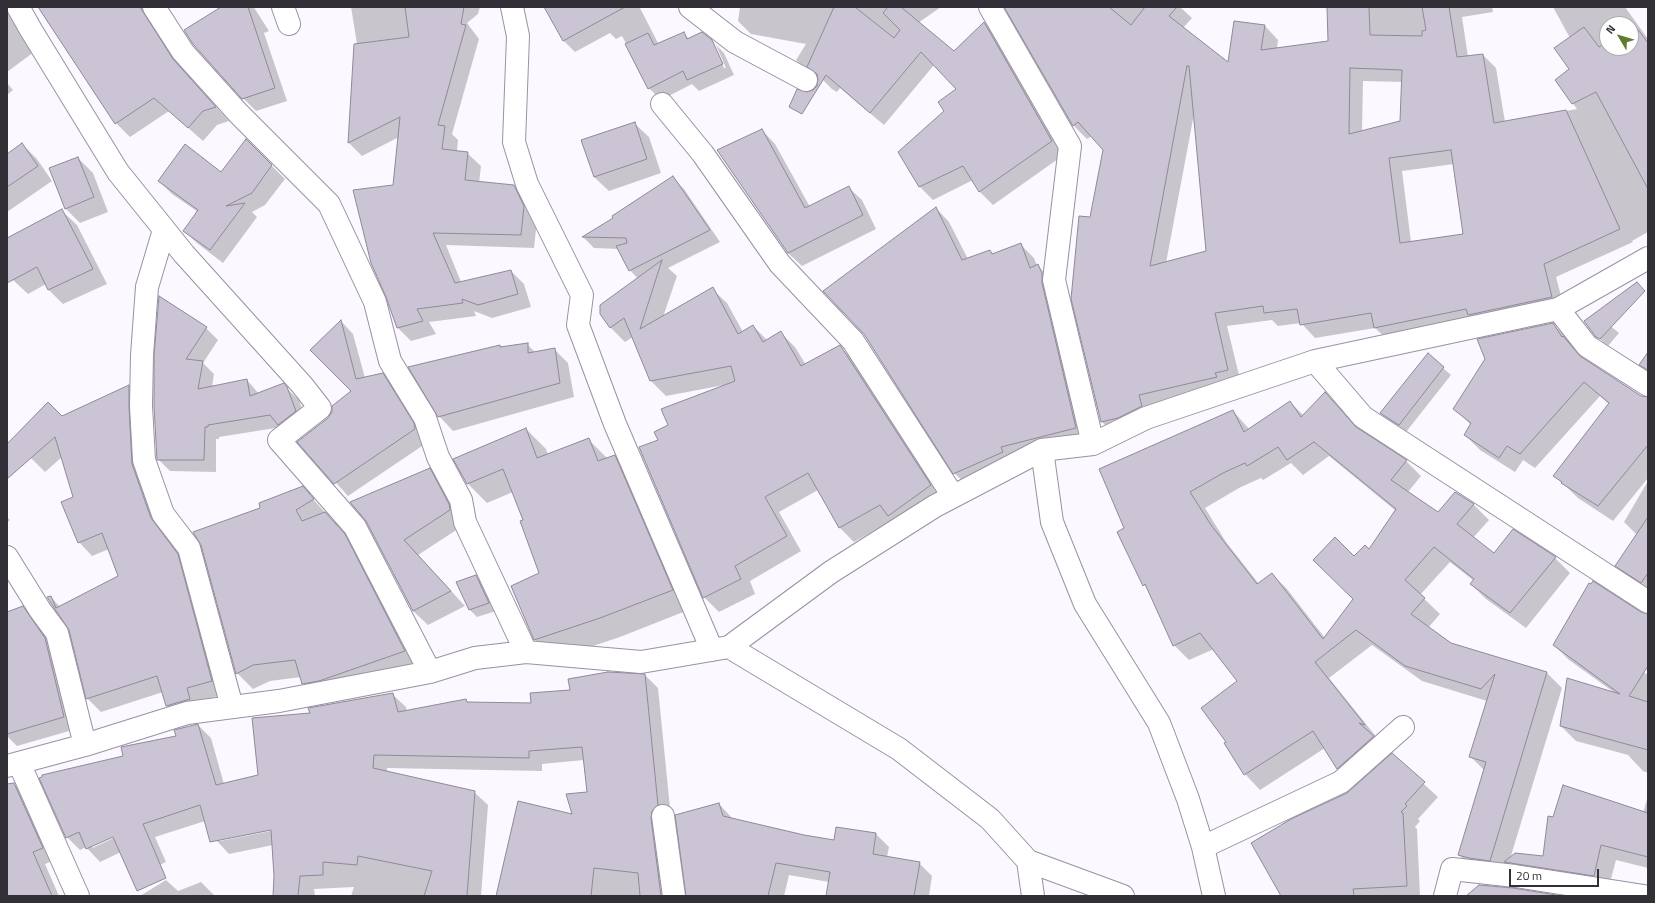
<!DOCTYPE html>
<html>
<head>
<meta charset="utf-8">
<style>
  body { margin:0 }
  #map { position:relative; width:1655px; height:903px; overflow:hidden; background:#fbf8ff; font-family:"Titillium Web",sans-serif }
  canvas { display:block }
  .frame { position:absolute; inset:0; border:8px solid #322f36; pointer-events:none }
  .north { position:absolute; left:1599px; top:16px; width:40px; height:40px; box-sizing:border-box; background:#fff; border:1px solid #adacaf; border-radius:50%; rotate:308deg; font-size:11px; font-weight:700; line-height:16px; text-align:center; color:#322f36 }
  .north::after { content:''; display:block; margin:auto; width:14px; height:18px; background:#627c2f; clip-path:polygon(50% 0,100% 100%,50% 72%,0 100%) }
  .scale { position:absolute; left:1509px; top:869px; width:90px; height:18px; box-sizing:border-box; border:2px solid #322f36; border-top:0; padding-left:5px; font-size:12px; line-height:14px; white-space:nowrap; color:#322f36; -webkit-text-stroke:3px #fff; paint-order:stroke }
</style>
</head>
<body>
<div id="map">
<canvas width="1655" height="903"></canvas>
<div class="frame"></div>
<div class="north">N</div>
<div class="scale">20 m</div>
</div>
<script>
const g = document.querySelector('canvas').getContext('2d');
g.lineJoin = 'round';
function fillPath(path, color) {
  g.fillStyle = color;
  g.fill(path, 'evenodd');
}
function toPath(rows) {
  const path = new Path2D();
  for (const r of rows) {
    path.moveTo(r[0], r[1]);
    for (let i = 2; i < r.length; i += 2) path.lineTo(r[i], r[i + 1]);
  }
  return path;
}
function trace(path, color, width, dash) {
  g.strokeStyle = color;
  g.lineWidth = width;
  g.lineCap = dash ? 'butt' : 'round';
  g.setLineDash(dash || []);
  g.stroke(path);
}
fillPath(toPath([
  [7,7,28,7,34,52,7,72],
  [39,7,144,7,187,75,229,121,217,125,203,141,169,111,130,137,116,123],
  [223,7,253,7,255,9,269,31,264,33,287,101,256,111,243,98],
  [351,7,480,7,478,14,467,23,479,39,452,134,458,140,457,151,467,153,481,166,479,183,514,186,527,200,537,220,534,248,446,245,461,282,511,271,524,284,531,307,492,318,474,311,476,316,429,322,436,334,411,341,398,328,387,296,394,186,399,137,362,156,349,143,355,45,357,44],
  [545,7,644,7,640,8,659,45,684,33,689,39,712,41,714,43,713,43,724,68,726,68,716,45,724,53,734,75,699,91,692,84,661,100,649,88,622,36,616,39,610,33,575,52,564,41],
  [740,7,941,7,918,23,954,52,984,23,997,37,1065,154,993,205,980,192,973,180,933,200,920,187,899,152,945,111,958,89,934,65,884,125,840,88,837,92,832,89,823,80,810,73,796,60,806,44,751,34,738,21],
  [1006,7,1180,7,1192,18,1183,28,1229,64,1235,22,1265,26,1278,40,1277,49,1329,42,1328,7,1492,7,1493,12,1462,17,1468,57,1483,55,1496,68,1505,122,1577,109,1556,81,1571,70,1570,38,1553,7,1625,7,1648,39,1648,232,1632,241,1633,242,1556,277,1565,311,1389,341,1375,328,1315,338,1301,323,1278,326,1272,320,1227,326,1241,383,1115,435,1102,422,1091,219,1104,150,1092,136,1087,139,1074,126],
  [1607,24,1631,24,1631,48,1607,48],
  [1363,81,1403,82,1401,122,1362,131],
  [1194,114,1207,251,1166,263],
  [1454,164,1464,234,1411,242,1402,171],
  [7,83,13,90,7,95],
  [634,123,649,137,661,173,609,191,594,177],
  [762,130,775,144,810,207,848,187,862,200,876,229,802,266,788,253],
  [246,140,285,179,265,205,252,212,257,217,223,263,197,243,184,231,198,212,172,194,159,181,222,173],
  [22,144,37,159,52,181,7,212,7,155],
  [78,158,93,173,108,212,80,223,65,208],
  [673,178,684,189,720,242,668,268,677,276,663,317,712,289,727,303,743,332,753,326,767,340,780,332,795,347,806,365,839,346,854,361,945,501,893,520,854,542,839,527,818,490,779,512,801,551,750,581,755,594,719,612,704,597,660,441,724,385,666,396,651,381,633,337,625,342,610,327,638,279,630,270,619,249,594,248,583,237,614,218],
  [936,208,949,222,968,259,990,251,994,254,1021,245,1034,258,1037,266,1052,279,1089,441,968,486,954,473],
  [62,211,77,225,107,284,63,304,49,290,46,284,28,294,13,280,7,267,7,240],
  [160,298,206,328,218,340,203,363,214,374,212,387,247,380,259,394,283,385,299,400,307,423,219,437,219,439,216,439,216,472,170,471,158,459],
  [1596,314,1619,333,1608,346,1596,336],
  [341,321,353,334,365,378,382,374,395,387,428,442,348,496,299,442,328,419,352,391],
  [1553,324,1568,339,1585,361,1641,396,1648,398,1648,478,1613,521,1578,498,1555,476,1610,405,1600,396,1535,468,1523,460,1515,472,1480,450,1465,435,1471,425,1454,408],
  [527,344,536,353,554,349,568,363,574,397,453,431,439,416,500,346,501,348],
  [1428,355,1451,375,1406,432,1388,420,1381,413],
  [129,386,142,400,142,421,191,568,225,694,200,701,181,720,167,706,163,692,101,712,87,698,70,630,48,598,51,597,60,607,119,577,109,549,92,556,79,542,75,498,62,457,45,472,13,440],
  [1325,394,1360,431,1406,461,1421,476,1408,492,1438,513,1456,493,1474,505,1489,520,1473,538,1494,554,1513,530,1555,558,1570,573,1526,628,1486,599,1471,584,1474,581,1450,562,1420,595,1440,614,1428,628,1450,644,1547,673,1562,688,1510,859,1544,858,1554,818,1643,813,1648,796,1648,868,1616,860,1608,890,1474,870,1459,855,1485,771,1471,757,1487,701,1422,681,1372,645,1329,678,1378,739,1373,738,1388,752,1353,783,1338,768,1325,748,1260,790,1245,774,1227,742,1238,681,1214,649,1189,660,1174,645,1149,590,1144,585,1126,529,1233,411,1250,430,1290,402,1304,416],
  [1329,456,1396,511,1369,550,1354,557,1354,599,1325,638,1287,589,1272,574,1259,584,1226,542,1205,508,1239,488,1261,478,1263,480,1291,463,1303,475],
  [526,429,546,449,548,455,588,439,608,459,615,456,634,476,691,609,620,637,554,659,535,640,540,573,524,520,513,492,487,503,468,484],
  [430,469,444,484,464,525,418,555,465,606,428,625,413,611,367,521],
  [1648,481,1648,591,1632,581,1617,566,1637,535,1624,522],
  [302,487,360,551,420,667,319,699,303,683,301,677,270,681,253,689,237,673,262,508],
  [7,517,10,520,7,523],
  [476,576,483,583,496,611,477,617,469,609],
  [23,608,35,619,57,651,76,729,17,746,7,736,7,613],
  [1641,614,1648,615,1648,639,1630,663,1648,675,1648,773,1643,771,1628,755,1576,741,1561,726,1615,693,1569,660,1554,645],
  [645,675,658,688,671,818,672,896,497,896,574,815,588,793,584,760,542,764,542,771,387,768,387,772,474,792,488,805,481,896,351,896,354,887,314,889,315,896,274,896,275,876,273,845,229,854,216,840,205,821,155,837,166,862,138,875,121,852,100,862,86,847,80,850,67,837,124,757,177,737,198,725,211,738,224,784,259,775,311,714,392,694,406,707,407,712,466,700,469,703,532,704,571,691],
  [276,828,276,830,220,841,220,839],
  [118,834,118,836,92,848,92,845],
  [1392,755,1438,797,1418,819,1420,821,1415,827,1417,829,1420,896,1287,896,1347,794],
  [14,784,26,796,55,860,45,864,59,896,7,896,7,785],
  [719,804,733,819,804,836,835,841,876,834,889,847,887,857,919,863,932,876,929,896,827,896,829,882,789,875,784,896,687,896],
  [166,880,178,891,201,882,215,896,140,896]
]), '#0003');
const building = toPath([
  [38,7,140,7,173,59,216,107,203,111,188,128,154,98,115,124,38,7],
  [221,7,248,7,275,88,242,99,193,44,184,30,221,7],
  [405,7,464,7,461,24,466,25,438,125,445,126,442,149,468,152,465,180,514,185,524,206,521,235,433,233,455,283,511,270,518,294,478,305,462,299,463,303,417,309,423,321,397,328,386,297,371,263,353,190,393,185,400,117,348,143,354,44,409,37,405,7],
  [544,7,625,7,563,41,544,7],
  [834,7,855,7,894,38,900,30,883,13,888,7,901,7,954,51,984,22,1052,141,979,192,963,166,919,187,898,152,944,111,938,102,956,89,921,52,870,113,826,75,802,114,789,107,797,89,807,92,813,90,817,86,818,79,817,74,807,67,834,7],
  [1004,7,1109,7,1131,25,1145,7,1177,7,1169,16,1228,62,1234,21,1265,25,1261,50,1328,41,1327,7,1369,7,1370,35,1422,36,1422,31,1426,30,1422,7,1449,7,1457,57,1483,54,1494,123,1566,110,1620,229,1544,264,1552,297,1468,315,1466,309,1374,328,1371,313,1300,325,1297,309,1264,313,1263,306,1215,313,1228,370,1215,373,1217,377,1139,395,1142,406,1118,418,1101,422,1071,299,1079,216,1090,217,1103,150,1078,122,1073,126,1004,7],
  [1187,66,1189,66,1206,251,1150,266,1187,66],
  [1350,68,1402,70,1400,121,1349,134,1350,68],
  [1451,150,1463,234,1400,243,1389,158,1451,150],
  [1633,23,1648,43,1648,189,1596,92,1572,104,1555,80,1569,69,1554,48,1584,27,1599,47,1607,41,1607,48,1631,48,1631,24,1633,23],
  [684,32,687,39,702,32,712,40,723,64,687,80,683,71,648,89,625,44,648,33,654,45,684,32],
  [635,122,647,159,594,177,581,140,635,122],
  [762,129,805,208,849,186,863,215,788,253,717,150,762,129],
  [246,139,272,165,252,193,226,206,245,203,210,250,183,231,198,210,158,181,185,144,221,172,246,139],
  [22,143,38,166,7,187,7,154,22,143],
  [78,157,94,197,65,209,49,168,78,157],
  [673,176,710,230,629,271,616,246,627,243,626,238,582,237,613,218,612,216,673,176],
  [936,207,962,260,990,250,992,254,1021,243,1030,268,1038,264,1042,273,1042,283,1076,428,1001,447,1003,452,953,474,864,334,823,291,936,207],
  [62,209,93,269,48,290,37,267,7,283,7,238,62,209],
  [662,260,640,329,713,287,738,334,753,325,763,342,781,331,801,366,840,345,931,485,888,516,880,505,839,528,808,473,765,497,787,536,735,566,741,579,703,598,639,447,658,440,654,432,668,425,661,409,735,381,731,366,650,381,624,318,610,328,600,314,600,305,662,260],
  [1637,282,1645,291,1600,339,1596,337,1584,321,1637,282],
  [159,296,207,327,186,359,203,361,198,389,247,379,250,396,284,383,287,387,296,411,278,425,270,415,208,425,208,427,205,427,204,460,157,460,154,406,154,356,159,296],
  [341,320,356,379,383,373,414,423,415,429,334,484,297,442,328,418,332,412,332,406,351,391,310,350,341,320],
  [1553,323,1562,337,1563,336,1580,356,1641,396,1648,397,1648,445,1598,506,1561,483,1562,482,1553,476,1609,403,1584,382,1520,454,1507,446,1499,458,1464,435,1471,423,1453,409,1485,359,1477,339,1553,323],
  [528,343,528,353,555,348,560,383,438,417,408,367,500,345,500,347,528,343],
  [1648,352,1648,370,1639,365,1648,352],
  [1428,353,1444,367,1399,425,1380,413,1428,353],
  [129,385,129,407,132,464,151,518,178,554,212,681,187,688,190,699,166,706,157,676,86,699,69,630,47,597,51,596,56,608,118,576,102,533,78,543,61,502,73,497,55,437,7,479,7,444,48,402,62,416,129,385],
  [1325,392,1356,427,1407,460,1391,480,1438,512,1455,492,1474,504,1457,524,1494,553,1513,529,1556,557,1510,613,1470,584,1474,579,1434,547,1405,580,1425,598,1411,614,1451,643,1547,672,1490,861,1469,858,1458,855,1486,762,1469,757,1495,674,1481,689,1405,666,1356,630,1315,662,1365,725,1359,723,1374,736,1337,769,1313,731,1244,775,1224,743,1226,742,1201,708,1237,681,1200,633,1173,646,1145,584,1143,586,1117,532,1124,528,1099,469,1233,410,1244,432,1290,401,1301,417,1325,392],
  [1314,442,1396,509,1369,549,1365,545,1354,556,1335,537,1313,560,1353,599,1323,639,1272,573,1257,584,1211,525,1190,492,1223,473,1245,463,1247,466,1278,447,1287,460,1314,442],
  [526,428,537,458,589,438,598,461,615,455,673,590,600,618,534,640,511,586,539,573,520,521,523,520,503,469,467,484,453,459,526,428],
  [430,468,449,504,450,510,404,540,451,591,413,611,366,521,350,502,430,468],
  [303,486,314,499,296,510,302,521,325,512,345,534,405,651,319,681,302,684,295,660,253,665,236,674,201,545,193,532,260,508,259,503,303,486],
  [1648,517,1648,573,1641,583,1615,566,1648,517],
  [476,575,489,603,469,610,456,582,476,575],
  [1593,581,1641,612,1648,614,1648,666,1629,696,1648,702,1648,750,1560,726,1567,678,1620,694,1553,645,1589,583,1591,584,1593,581],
  [23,606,45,638,64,717,7,734,7,612,23,606],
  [608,672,645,674,658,805,652,811,651,818,661,896,640,896,638,873,594,868,591,896,496,896,518,801,572,814,566,794,587,792,582,747,529,751,529,758,374,755,373,768,475,791,467,896,424,896,432,871,358,856,357,865,323,862,323,875,300,876,298,896,273,896,274,876,271,830,210,842,200,805,143,824,166,878,137,891,113,837,86,849,79,832,66,838,39,778,42,777,42,775,123,756,121,747,176,736,174,730,198,724,216,785,258,775,252,718,310,713,308,708,393,693,398,712,466,699,467,702,531,703,530,693,570,690,568,679,608,672],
  [1392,753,1425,782,1405,804,1407,806,1401,812,1403,813,1407,886,1353,889,1354,896,1281,896,1251,843,1291,819,1347,793,1392,753],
  [14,783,43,848,33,852,52,896,7,896,7,784,14,783],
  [1563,785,1648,813,1648,857,1601,845,1594,876,1504,862,1515,853,1543,856,1548,816,1553,817,1563,785],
  [719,803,723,816,804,835,834,840,836,827,876,833,873,854,920,862,914,896,826,896,830,872,776,863,768,896,686,896,675,815,719,803],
  [1479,885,1513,888,1562,896,1466,896,1479,885]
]);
fillPath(building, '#cbc4d4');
trace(building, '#8f8898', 1);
const minor = toPath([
  [18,7,31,30,118,172,184,254,302,385,320,408,279,440,355,527,430,672],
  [154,7,183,52,239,114,329,204,375,302,390,361,425,418,438,457,461,500,465,522,526,652],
  [283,7,289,24],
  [512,7,518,36,514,142,527,184,582,295,578,325,615,424,712,650],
  [690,7,735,42,806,80],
  [990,7,1070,146,1054,280,1093,444],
  [662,104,703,154,780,264,853,341,953,496],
  [164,230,147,287,142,355,141,406,144,460,163,514,189,548,232,707],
  [1558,309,1587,346,1648,385],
  [1315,361,1363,417,1648,602],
  [1042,450,1052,522,1085,604,1159,723,1188,799,1203,847,1214,896],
  [7,557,40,610,57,633,85,745],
  [729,647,899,749,990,819,1028,861,1123,896],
  [19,763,78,896],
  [7,766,85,745,187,713,279,701,430,672,475,658,526,652,641,662,729,647,831,572,935,506,1042,450,1093,444,1146,418,1315,361,1558,309,1648,258],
  [663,816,674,896],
  [1203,847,1341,782,1403,727],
  [1028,861,1033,896],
  [1445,896,1452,869,1515,876,1644,896]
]);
trace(minor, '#9992a2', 24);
trace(minor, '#fff', 22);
</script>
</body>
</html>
